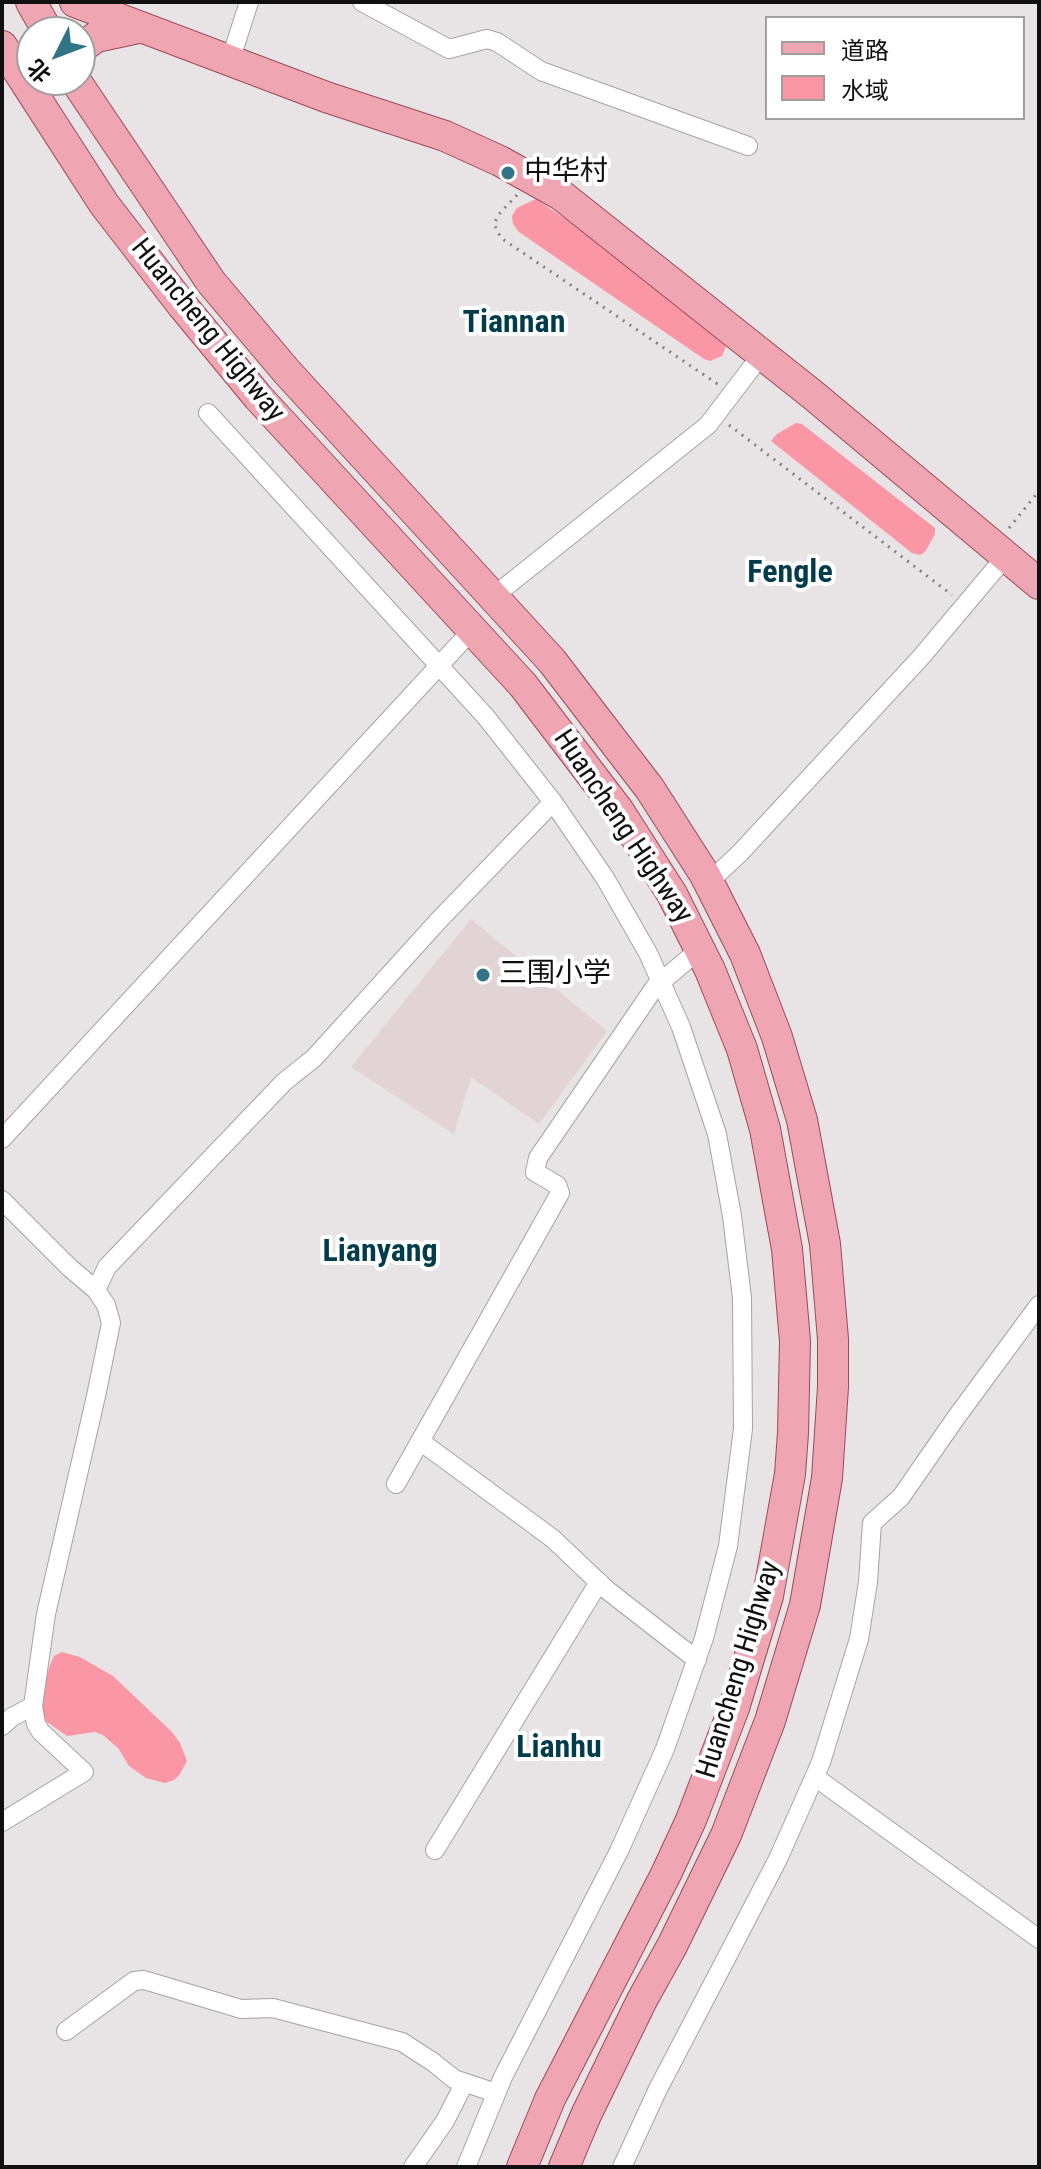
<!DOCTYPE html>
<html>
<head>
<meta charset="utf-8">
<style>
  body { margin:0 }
  #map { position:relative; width:1041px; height:2169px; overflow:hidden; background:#e8e3e4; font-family:"Roboto Condensed","Noto Sans SC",sans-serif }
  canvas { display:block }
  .frame { position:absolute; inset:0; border:4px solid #111010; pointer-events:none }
  .legend { position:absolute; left:765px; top:16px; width:260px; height:104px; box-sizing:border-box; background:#fff; border:2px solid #a09f9f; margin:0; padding:10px 14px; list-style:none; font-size:24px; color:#111010 }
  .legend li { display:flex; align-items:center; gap:16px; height:40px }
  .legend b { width:40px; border:2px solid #a09f9f }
  .north { position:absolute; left:16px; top:16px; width:80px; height:80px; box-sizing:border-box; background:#fff; border:2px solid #a09f9f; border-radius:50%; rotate:228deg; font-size:22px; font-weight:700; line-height:32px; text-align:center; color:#111010 }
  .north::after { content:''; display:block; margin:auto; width:28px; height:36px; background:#337387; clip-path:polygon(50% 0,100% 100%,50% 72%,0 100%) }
</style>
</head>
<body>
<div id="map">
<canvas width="1041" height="2169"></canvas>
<div class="frame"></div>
<ul class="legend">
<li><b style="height:10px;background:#efa6b2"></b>道路</li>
<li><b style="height:22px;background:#fb96a4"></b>水域</li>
</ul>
<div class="north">北</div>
</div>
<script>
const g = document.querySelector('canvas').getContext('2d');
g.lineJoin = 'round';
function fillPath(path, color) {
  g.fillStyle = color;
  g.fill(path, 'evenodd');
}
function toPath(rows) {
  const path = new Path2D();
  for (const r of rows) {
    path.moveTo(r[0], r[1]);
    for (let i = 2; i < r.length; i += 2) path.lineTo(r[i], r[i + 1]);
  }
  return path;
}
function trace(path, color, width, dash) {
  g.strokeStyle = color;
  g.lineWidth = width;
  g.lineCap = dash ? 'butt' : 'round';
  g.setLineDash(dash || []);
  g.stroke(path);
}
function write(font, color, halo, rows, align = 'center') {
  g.font = font + ' "Roboto Condensed","Noto Sans SC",sans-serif';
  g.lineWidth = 8;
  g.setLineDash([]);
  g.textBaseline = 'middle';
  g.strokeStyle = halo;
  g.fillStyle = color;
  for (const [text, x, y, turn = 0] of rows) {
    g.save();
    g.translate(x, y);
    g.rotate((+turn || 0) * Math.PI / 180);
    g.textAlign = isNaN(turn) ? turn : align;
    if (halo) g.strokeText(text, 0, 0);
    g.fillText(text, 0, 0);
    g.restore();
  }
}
fillPath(toPath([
  [471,919,607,1031,539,1124,471,1077,454,1134,351,1067]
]), '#e2d4d5');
fillPath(toPath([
  [536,199,614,252,726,346,722,356,710,361,704,359,519,232,513,224,512,216,517,208],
  [796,423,802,424,935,528,935,534,925,552,920,555,912,553,771,441,777,434],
  [62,1652,80,1657,113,1676,172,1732,180,1743,187,1761,180,1774,174,1780,165,1783,146,1778,129,1766,118,1748,103,1735,95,1732,67,1736,43,1719,37,1711,50,1665,54,1656]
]), '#fb96a4');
const minor = toPath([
  [362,2,449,49,487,39,497,42,541,71,748,146],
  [230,61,249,2],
  [208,413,486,717,553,802,605,878,648,953,681,1027,717,1134,732,1216,742,1298,743,1429,728,1546,704,1638,665,1749,619,1851,503,2077,466,2167],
  [494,596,708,425,762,354],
  [709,882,740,853,922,656,1006,556],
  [2,1139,473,629],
  [2,1200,70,1268,96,1290,106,1305,111,1323,96,1396,46,1614,33,1706,36,1724,41,1732,84,1772,2,1822],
  [96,1290,107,1267,284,1082,314,1058,439,920,553,802],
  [420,1441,552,1538,607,1590,697,1660],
  [396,1484,560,1193,557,1185,535,1172,538,1158,655,987,700,949],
  [2,1726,12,1717,33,1706],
  [815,1777,1039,1939],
  [435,1850,599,1582],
  [66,2031,134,1981,144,1980,241,2009,273,2008,402,2042,433,2062,454,2079,496,2093],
  [413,2167,445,2121,464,2084],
  [622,2167,658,2089,778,1859,821,1762,859,1639,868,1582,872,1523,901,1497,955,1419,1039,1305]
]);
const primary = toPath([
  [31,2,48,32],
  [75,2,326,97,445,136,500,161,561,195,813,395,1039,584],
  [2,46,104,204,182,305,258,397,523,685,619,811,672,894,710,970,742,1049,765,1129,787,1249,795,1341,793,1433,790,1474,768,1596,734,1708,691,1820,666,1874,550,2099,522,2167],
  [80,49,96,37,138,28],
  [75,80,211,282,287,372,552,661,650,789,705,875,745,954,777,1037,802,1120,825,1244,833,1339,833,1387,827,1478,805,1605,770,1721,726,1835,672,1946,642,2000,586,2115,564,2167]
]);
trace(minor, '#a7a3a3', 20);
trace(primary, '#9b4a58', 32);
trace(toPath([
  [517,195,499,214,494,224,501,238,719,385],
  [729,425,952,595],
  [1009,528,1039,491]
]), '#838080', 3, [2, 6]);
trace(minor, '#fff', 18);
trace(primary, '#efa6b2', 30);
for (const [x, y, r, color] of [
  [508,173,8,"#337387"],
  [483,975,8,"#337387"]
]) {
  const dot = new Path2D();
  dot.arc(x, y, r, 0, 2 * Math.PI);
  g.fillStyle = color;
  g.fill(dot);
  trace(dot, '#fff', 3);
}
write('28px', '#111010', '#fff', [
  ["中华村",524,173],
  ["三围小学",499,975]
], 'left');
write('28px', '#111010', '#fff', [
  ["Huancheng Highway",207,331,51],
  ["Huancheng Highway",622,827,56],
  ["Huancheng Highway",740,1670,-73]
]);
write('bold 32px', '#013c4b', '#fff', [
  ["Tiannan",514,324],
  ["Fengle",790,574],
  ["Lianyang",380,1253],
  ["Lianhu",559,1749]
]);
</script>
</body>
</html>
